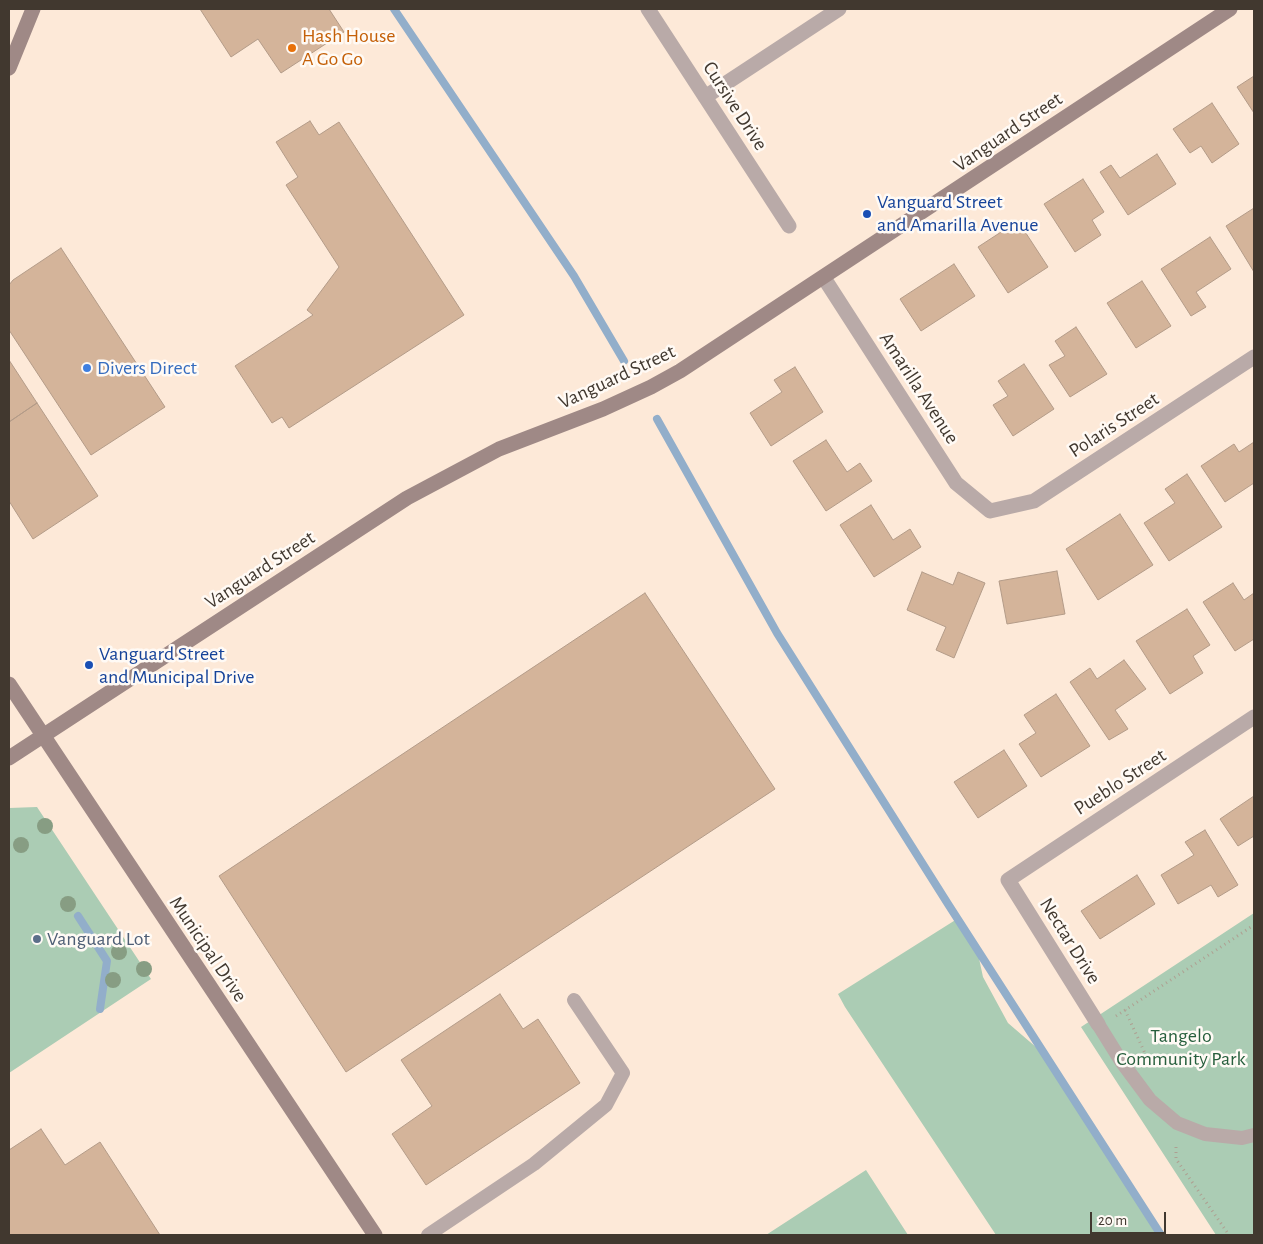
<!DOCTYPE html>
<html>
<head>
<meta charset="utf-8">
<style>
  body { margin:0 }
  #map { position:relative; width:1263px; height:1244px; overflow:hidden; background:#fde9d8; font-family:"Alegreya Sans",sans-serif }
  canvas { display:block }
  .frame { position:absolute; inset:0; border:10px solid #41382f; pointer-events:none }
  .scale { position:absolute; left:1090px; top:1212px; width:76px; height:22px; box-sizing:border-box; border:2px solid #41382f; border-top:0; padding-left:6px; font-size:15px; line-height:18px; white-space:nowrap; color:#41382f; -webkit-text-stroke:4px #fffaf5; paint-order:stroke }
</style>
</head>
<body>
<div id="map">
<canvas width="1263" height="1244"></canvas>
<div class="frame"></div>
<div class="scale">20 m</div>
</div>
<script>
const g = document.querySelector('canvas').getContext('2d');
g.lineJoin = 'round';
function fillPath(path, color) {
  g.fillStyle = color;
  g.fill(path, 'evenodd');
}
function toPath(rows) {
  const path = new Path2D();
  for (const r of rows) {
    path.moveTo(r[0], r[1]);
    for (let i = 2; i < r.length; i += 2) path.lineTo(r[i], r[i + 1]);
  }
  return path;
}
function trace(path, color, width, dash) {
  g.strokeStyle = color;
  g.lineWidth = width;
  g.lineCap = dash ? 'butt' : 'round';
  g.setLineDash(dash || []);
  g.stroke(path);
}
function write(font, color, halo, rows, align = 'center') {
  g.font = font + ' "Alegreya Sans",sans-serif';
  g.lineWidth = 5;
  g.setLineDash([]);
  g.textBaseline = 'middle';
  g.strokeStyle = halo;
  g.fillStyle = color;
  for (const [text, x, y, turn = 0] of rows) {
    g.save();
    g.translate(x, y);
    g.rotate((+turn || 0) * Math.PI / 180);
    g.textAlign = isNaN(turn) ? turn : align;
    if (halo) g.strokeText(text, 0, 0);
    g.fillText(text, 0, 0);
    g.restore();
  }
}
fillPath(toPath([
  [37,807,151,979,9,1073,9,808],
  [1254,913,1254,1235,1216,1235,1081,1027],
  [957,919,977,949,983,977,1008,1023,1044,1054,1161,1235,996,1235,845,1007,838,994],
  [866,1170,908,1235,766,1235]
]), '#abccb4');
trace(toPath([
  [394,9,574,276,624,361],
  [657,419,777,633,948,904,1161,1235],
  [78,916,107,961,100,1009]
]), '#92aeca', 8);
const building = toPath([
  [200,9,329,9,344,32,281,73,258,39,231,57,200,9],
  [1254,76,1254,113,1237,87,1254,76],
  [1212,103,1239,144,1212,163,1201,146,1190,153,1173,129,1212,103],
  [310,121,319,135,339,122,464,315,289,428,282,417,272,423,235,366,313,315,307,310,339,267,286,185,298,177,276,142,310,121],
  [1157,154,1176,184,1128,215,1100,172,1111,165,1120,178,1157,154],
  [1083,179,1104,212,1092,220,1101,235,1075,252,1044,204,1083,179],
  [1254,208,1254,272,1226,226,1254,208],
  [1018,221,1048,267,1008,293,978,247,1018,221],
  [1210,237,1231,269,1196,292,1206,307,1191,316,1161,269,1210,237],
  [61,248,165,407,91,455,9,330,9,285,13,280,61,248],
  [954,264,975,296,921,331,900,299,954,264],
  [1142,281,1171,326,1136,348,1107,303,1142,281],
  [1076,327,1107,374,1070,397,1049,365,1065,356,1055,341,1076,327],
  [9,360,37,403,9,422,9,360],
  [1024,364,1054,409,1013,436,993,405,1008,396,998,381,1024,364],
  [795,367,823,412,771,446,750,413,782,392,774,380,795,367],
  [37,403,98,496,33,539,9,501,9,422,37,403],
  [826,440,847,472,860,463,872,481,826,511,793,461,826,440],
  [1254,442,1254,483,1225,502,1201,466,1234,444,1239,452,1254,442],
  [1187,474,1222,527,1169,561,1144,523,1175,503,1165,489,1187,474],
  [871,505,893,540,910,529,921,547,874,577,840,525,871,505],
  [1120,514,1153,565,1098,600,1066,549,1120,514],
  [1057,571,1065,614,1007,624,999,581,1057,571],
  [922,572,953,585,958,572,985,583,954,658,936,650,946,627,907,610,922,572],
  [1233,583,1244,600,1254,593,1254,639,1235,651,1203,602,1233,583],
  [645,593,775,789,346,1072,219,876,645,593],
  [1187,609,1210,645,1193,656,1203,673,1170,694,1136,641,1187,609],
  [1124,660,1146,689,1115,710,1128,729,1109,740,1070,682,1090,668,1097,679,1124,660],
  [1056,694,1090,746,1041,777,1019,744,1036,733,1024,715,1056,694],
  [1004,750,1027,786,978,818,954,782,1004,750],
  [1254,796,1254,836,1238,846,1220,819,1254,796],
  [1205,830,1238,885,1218,897,1211,885,1178,904,1161,875,1194,855,1185,842,1205,830],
  [1137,875,1155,904,1100,939,1081,911,1137,875],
  [500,994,523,1029,538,1019,580,1083,426,1185,392,1134,432,1106,401,1060,500,994],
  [41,1129,65,1165,100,1142,160,1235,9,1235,9,1150,41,1129]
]);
fillPath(building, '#d4b49a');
trace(building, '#b39b88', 1);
trace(toPath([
  [1125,1010,1149,1062],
  [1116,1016,1254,925],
  [1176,1147,1176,1159,1229,1235]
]), '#ae9f91', 3, [1, 4]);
trace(toPath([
  [1098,1024,1121,1061,1150,1100,1177,1123,1205,1134,1242,1138,1254,1135],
  [428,1235,534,1164,606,1105,623,1073,574,1000]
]), '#b9aaa8', 14);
trace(toPath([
  [648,9,789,226],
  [705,97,839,9],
  [824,278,956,483,990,511,1034,501,1254,357],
  [1098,1024,1008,880,1254,717]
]), '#b9aaa8', 15);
trace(toPath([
  [9,68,33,9],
  [9,684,375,1235],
  [9,758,407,498,499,449,603,409,651,387,680,371,1230,9]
]), '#9f8986', 15);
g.fillStyle = '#879d83';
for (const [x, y] of [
  [45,826],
  [21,845],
  [68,904],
  [119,952],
  [144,969],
  [113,980]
]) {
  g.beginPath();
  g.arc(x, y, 8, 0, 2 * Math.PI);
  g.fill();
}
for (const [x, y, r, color] of [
  [292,48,5,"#e8710a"],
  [867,214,5,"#1a4fb4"],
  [87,368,5,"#3f7fe0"],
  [89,665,5,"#1a4fb4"],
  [37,939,5,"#5c6f8a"]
]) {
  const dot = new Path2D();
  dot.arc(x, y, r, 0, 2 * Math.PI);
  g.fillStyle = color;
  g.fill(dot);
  trace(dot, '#fffaf5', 2);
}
write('20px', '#c56008', '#fffaf5', [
  ["Hash House",302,36],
  ["A Go Go",302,59]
], 'left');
write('20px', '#41382f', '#fffaf5', [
  ["Cursive Drive",735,106,57],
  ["Vanguard Street",1008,132,-34],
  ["Vanguard Street",617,377,-25],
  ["Amarilla Avenue",919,388,57],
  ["Polaris Street",1114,425,-33],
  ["Vanguard Street",260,570,-33],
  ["Pueblo Street",1120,782,-33],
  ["Nectar Drive",1070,941,58],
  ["Municipal Drive",208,949,56]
]);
write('20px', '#164399', '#fffaf5', [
  ["Vanguard Street",877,202],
  ["and Amarilla Avenue",877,225],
  ["Vanguard Street",99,654],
  ["and Municipal Drive",99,677]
], 'left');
write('20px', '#366cbe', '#fffaf5', [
  ["Divers Direct",97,368]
], 'left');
write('20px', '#4e5e75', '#fffaf5', [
  ["Vanguard Lot",47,939]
], 'left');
write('20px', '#275f3d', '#fffaf5', [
  ["Tangelo",1181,1036],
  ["Community Park",1181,1059]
]);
</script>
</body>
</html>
